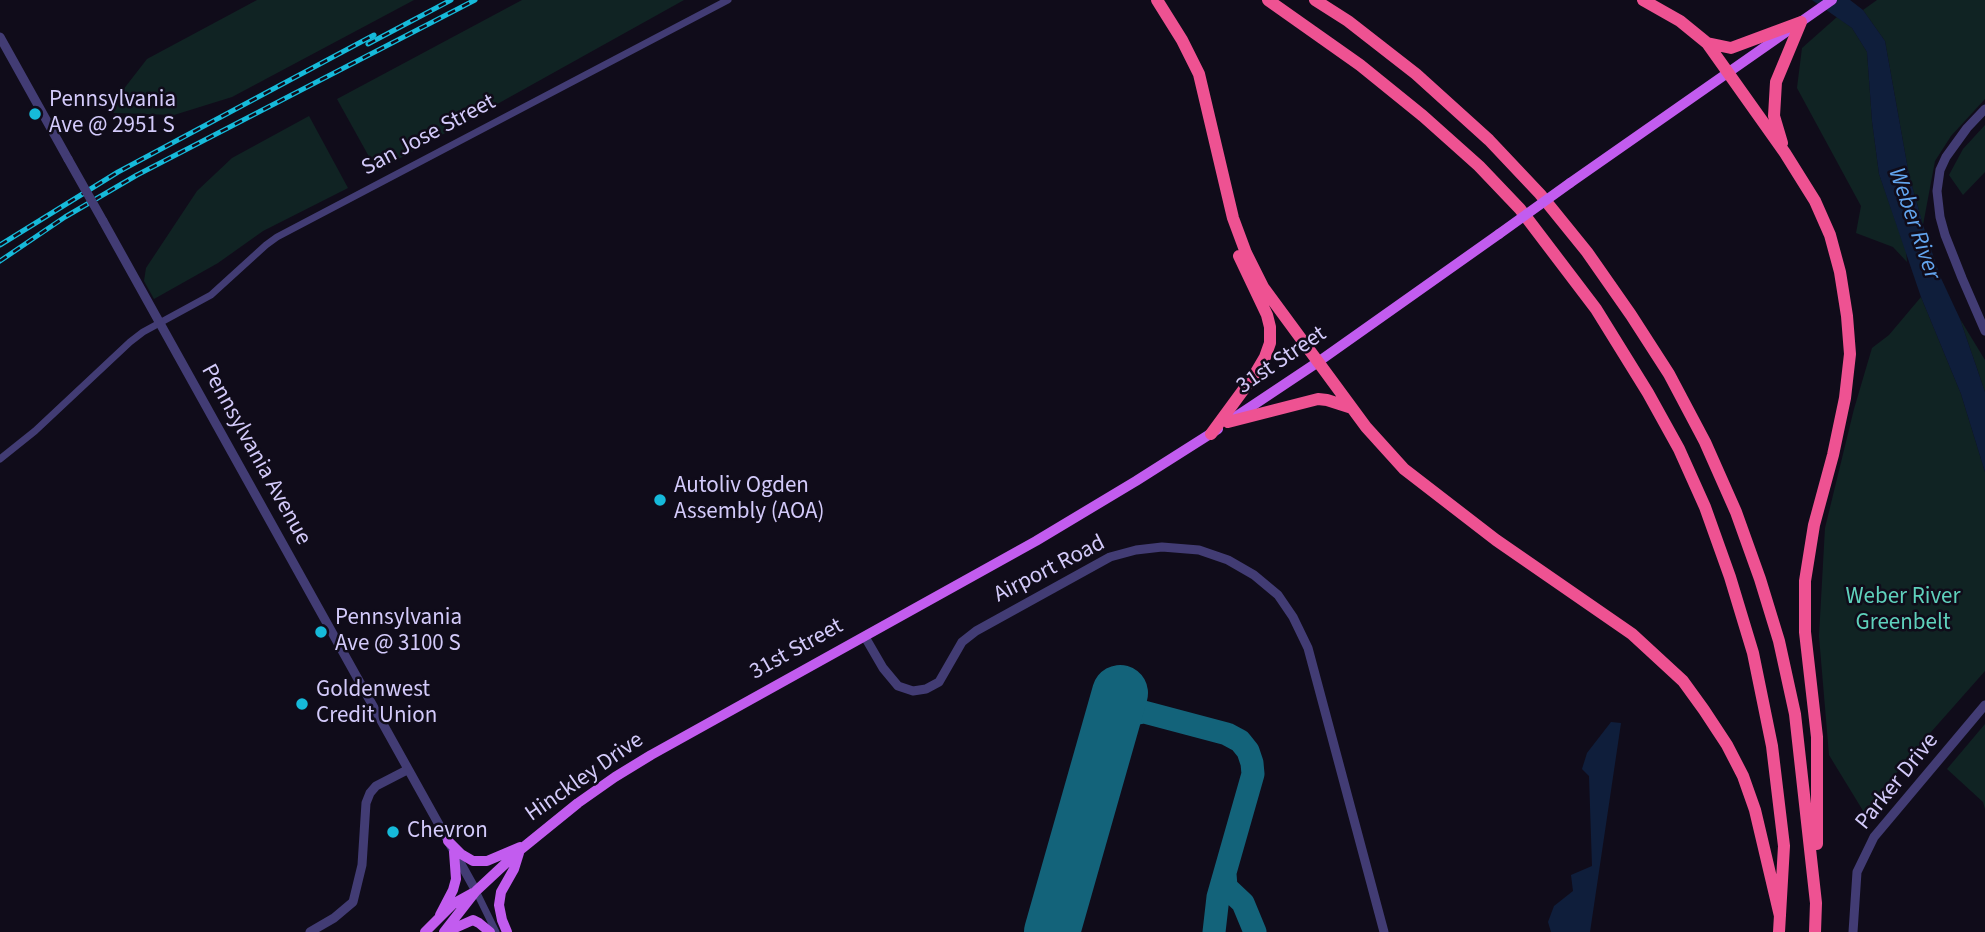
<!DOCTYPE html>
<html>
<head>
<meta charset="utf-8">
<style>
  body { margin:0 }
  canvas { display:block; background:#100c1a }
</style>
</head>
<body>
<canvas width="1985" height="932"></canvas>
<script>
const g = document.querySelector('canvas').getContext('2d');
g.lineJoin = 'round';
function fillPath(path, color) {
  g.fillStyle = color;
  g.fill(path, 'evenodd');
}
function toPath(rows) {
  const path = new Path2D();
  for (const r of rows) {
    path.moveTo(r[0], r[1]);
    for (let i = 2; i < r.length; i += 2) path.lineTo(r[i], r[i + 1]);
  }
  return path;
}
function trace(path, color, width, dash) {
  g.strokeStyle = color;
  g.lineWidth = width;
  g.lineCap = dash ? 'butt' : 'round';
  g.setLineDash(dash || []);
  g.stroke(path);
}
function write(font, color, halo, rows, align = 'center') {
  g.font = font + ' "Source Sans 3",sans-serif';
  g.lineWidth = 5;
  g.setLineDash([]);
  g.textBaseline = 'middle';
  g.strokeStyle = halo;
  g.fillStyle = color;
  for (const [text, x, y, turn = 0] of rows) {
    g.save();
    g.translate(x, y);
    g.rotate((+turn || 0) * Math.PI / 180);
    g.textAlign = isNaN(turn) ? turn : align;
    if (halo) g.strokeText(text, 0, 0);
    g.fillText(text, 0, 0);
    g.restore();
  }
}
fillPath(toPath([
  [257,0,414,0,232,97,174,115,114,113,109,108,147,59],
  [522,0,684,0,377,171,337,99],
  [1877,0,1985,0,1985,99,1951,136,1935,161,1923,225,1909,175,1885,41,1863,10],
  [1837,17,1852,28,1867,52,1872,121,1879,174,1906,251,1907,262,1893,247,1856,233,1861,206,1797,88,1802,48],
  [309,116,348,188,263,231,218,263,154,299,144,281,146,268,197,191,232,158],
  [1985,125,1985,172,1963,195,1949,175,1963,149],
  [1921,297,1961,394,1985,472,1985,671,1908,758,1865,814,1829,755,1819,636,1825,528,1854,409,1872,348,1889,335],
  [1960,319,1985,360,1985,392],
  [1985,724,1985,809,1983,802,1947,769]
]), '#102323');
fillPath(toPath([
  [1812,0,1850,0,1863,10,1885,41,1909,175,1923,225,1940,276,1960,319,1985,392,1985,472,1961,394,1921,297,1879,174,1872,121,1867,52,1852,28],
  [1611,722,1621,723,1590,932,1551,932,1548,922,1554,906,1573,891,1571,875,1592,866,1589,776,1582,769,1587,753]
]), '#0f1e3b');
trace(toPath([
  [1106,741,1112,729,1120,720,1133,714,1144,712,1227,734,1240,741,1248,751,1252,763,1253,774,1218,897,1214,932],
  [1225,874,1226,887,1243,903,1255,932]
]), '#13637a', 23);
trace(toPath([
  [1052,932,1120,693]
]), '#13637a', 56);
trace(toPath([
  [0,459,35,431,130,342,143,332,211,295,266,245,277,237,728,0],
  [476,891,496,932]
]), '#423c74', 7);
trace(toPath([
  [0,37,68,159],
  [1985,109,1967,128,1946,157,1940,170,1937,191,1940,217,1945,235,1962,278,1985,331],
  [103,221,476,891],
  [865,637,883,668,898,686,913,691,926,689,939,682,962,642,976,631,1110,557,1136,550,1162,547,1199,550,1228,560,1254,575,1278,595,1293,617,1308,648,1384,932],
  [310,932,334,918,353,902,362,865,366,803,370,793,376,786,407,770],
  [1853,932,1857,872,1874,837,1985,705]
]), '#423c74', 9);
trace(toPath([
  [1570,183,1832,0],
  [1234,418,1318,362,1499,234],
  [448,841,461,854,473,861,487,861,520,847],
  [440,915,453,890,456,879,454,852],
  [448,931,473,920,479,923,490,932],
  [425,932,453,904,473,893],
  [444,932,476,891,520,850,578,803,615,777,651,755,1036,541,1136,481,1218,429],
  [507,932,502,920,499,905,501,892,514,869,519,853]
]), '#c25cef', 10);
trace(toPath([
  [1157,0,1182,40,1199,74,1233,218,1246,253,1263,287,1366,427,1404,469,1496,540,1632,634,1683,681,1704,710,1727,745,1743,776,1755,810,1780,916],
  [1268,0,1360,65,1423,116,1479,166,1520,209,1596,309,1648,393,1679,449,1705,507,1730,577,1753,653,1772,746,1784,846,1779,932],
  [1315,0,1348,21,1416,74,1489,140,1540,194,1587,252,1631,315,1669,374,1705,442,1736,512,1760,579,1779,641,1795,714,1816,903,1815,932],
  [1643,0,1680,21,1707,43,1785,153,1815,201,1830,235,1840,272,1847,316,1850,354,1845,398,1833,455,1814,525,1805,581,1805,632,1817,737,1817,844],
  [1707,43,1731,48,1801,22],
  [1782,143,1774,116,1776,82,1801,22],
  [1228,422,1318,399,1327,400,1352,408],
  [1211,434,1255,374,1265,357,1270,343,1270,327,1267,315,1239,256]
]), '#ee5292', 12);
const rail = toPath([
  [368,44,451,0],
  [0,245,118,172,374,35],
  [0,261,65,217,137,175,475,0]
]);
trace(rail, '#16bada', 5);
trace(rail, '#100c1a', 2.5, [8]);
trace(toPath([
  [68,159,103,221]
]), '#423c74', 9);
trace(toPath([
  [1499,234,1570,183]
]), '#c25cef', 10);
for (const [x, y, r, color] of [
  [35,114,7,"#16bada"],
  [660,500,7,"#16bada"],
  [321,632,7,"#16bada"],
  [302,704,7,"#16bada"],
  [393,832,7,"#16bada"]
]) {
  const dot = new Path2D();
  dot.arc(x, y, r, 0, 2 * Math.PI);
  g.fillStyle = color;
  g.fill(dot);
  trace(dot, '#100c1a', 2.5);
}
write('23px', '#d3cafa', '#100c1a', [
  ["Pennsylvania",49,101],
  ["Ave @ 2951 S",49,127],
  ["Autoliv Ogden",674,487],
  ["Assembly (AOA)",674,513],
  ["Pennsylvania",335,619],
  ["Ave @ 3100 S",335,645],
  ["Goldenwest",316,691],
  ["Credit Union",316,717],
  ["Chevron",407,832]
], 'left');
write('23px', '#d3cafa', '#100c1a', [
  ["San Jose Street",429,136,-28],
  ["31st Street",1282,361,-34],
  ["Pennsylvania Avenue",255,455,61],
  ["Airport Road",1050,570,-27],
  ["31st Street",797,650,-29],
  ["Hinckley Drive",585,778,-35],
  ["Parker Drive",1898,782,-51]
]);
write('23px', '#5fd1bc', '#100c1a', [
  ["Weber River",1903,598],
  ["Greenbelt",1903,624]
]);
write('italic 24px', '#63a5ef', '#100c1a', [
  ["Weber River",1913,224,71]
]);
</script>
</body>
</html>
